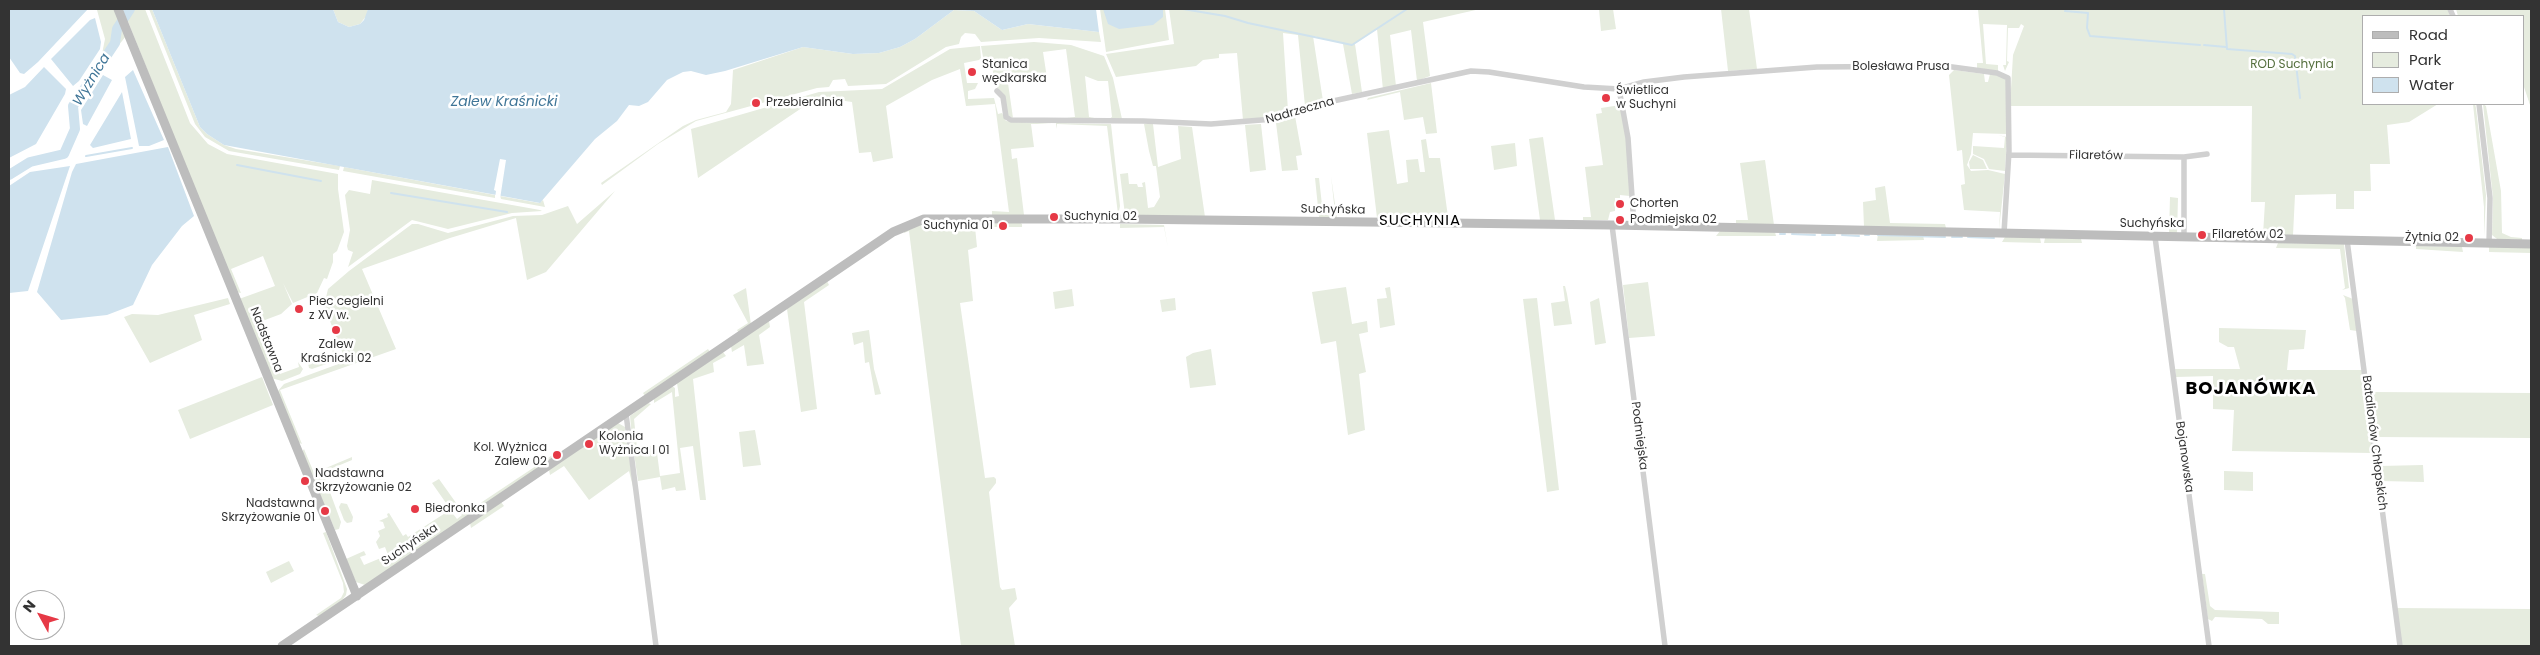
<!DOCTYPE html>
<html>
<head>
<meta charset="utf-8">
<style>
  body { margin:0 }
  #map { position:relative; width:2540px; height:655px; overflow:hidden; background:#fff; font-family:Poppins,sans-serif }
  canvas { display:block }
  .frame { position:absolute; inset:0; border:10px solid #333; pointer-events:none }
  .legend { position:absolute; left:2362px; top:15px; width:162px; height:90px; box-sizing:border-box; background:#fff; border:1px solid #adadad; margin:0; padding:6px 9px; list-style:none; font-size:15px; color:#333 }
  .legend li { display:flex; align-items:center; gap:10px; height:25px }
  .legend b { width:25px; border:1px solid #adadad }
  .north { position:absolute; left:15px; top:590px; width:50px; height:50px; box-sizing:border-box; background:#fff; border:1px solid #adadad; border-radius:50%; rotate:309deg; font-size:14px; font-weight:700; line-height:20px; text-align:center; color:#333 }
  .north::after { content:''; display:block; margin:auto; width:18px; height:22px; background:#e63946; clip-path:polygon(50% 0,100% 100%,50% 72%,0 100%) }
</style>
</head>
<body>
<div id="map">
<canvas width="2540" height="655"></canvas>
<div class="frame"></div>
<ul class="legend">
<li><b style="height:6px;background:#bdbdbd"></b>Road</li>
<li><b style="height:14px;background:#e6ecdf"></b>Park</li>
<li><b style="height:14px;background:#cfe2ee"></b>Water</li>
</ul>
<div class="north">N</div>
</div>
<script>
const g = document.querySelector('canvas').getContext('2d');
g.lineJoin = 'round';
function fillPath(path, color) {
  g.fillStyle = color;
  g.fill(path, 'evenodd');
}
function toPath(rows) {
  const path = new Path2D();
  for (const r of rows) {
    path.moveTo(r[0], r[1]);
    for (let i = 2; i < r.length; i += 2) path.lineTo(r[i], r[i + 1]);
  }
  return path;
}
function trace(path, color, width, dash) {
  g.strokeStyle = color;
  g.lineWidth = width;
  g.lineCap = dash ? 'butt' : 'round';
  g.setLineDash(dash || []);
  g.stroke(path);
}
function write(font, color, halo, rows, align = 'center') {
  g.font = font + ' Poppins,sans-serif';
  g.lineWidth = 5;
  g.setLineDash([]);
  g.textBaseline = 'middle';
  g.strokeStyle = halo;
  g.fillStyle = color;
  for (const [text, x, y, turn = 0] of rows) {
    g.save();
    g.translate(x, y);
    g.rotate((+turn || 0) * Math.PI / 180);
    g.textAlign = isNaN(turn) ? turn : align;
    if (halo) g.strokeText(text, 0, 0);
    g.fillText(text, 0, 0);
    g.restore();
  }
}
fillPath(toPath([
  [114,9,126,36,111,55,106,59,101,59,105,39,97,10],
  [133,9,145,9,190,123,208,144,227,154,338,174,338,189,344,232,337,251,333,254,333,262,327,279,324,278,317,293,293,303,283,283,292,304,281,314,257,323,258,326,261,325,280,374,299,367,298,362,303,369,300,374,282,381,271,378,239,299,275,286,263,256,231,269,241,293,236,292,127,19],
  [149,9,152,9,200,127,207,134,224,145,236,149,340,166,339,170,229,151,205,137,195,124],
  [333,9,368,9,367,15,360,24,349,27,338,22],
  [1100,9,1165,9,1169,40,1106,52],
  [1169,9,1480,9,1423,22,1430,76,1417,81,1411,30,1390,35,1396,86,1383,90,1377,29,1352,45,1313,36,1323,101,1305,106,1298,35,1283,33,1288,111,1272,117,1243,120,1237,53,1219,54,1219,58,1203,60,1196,66,1116,77,1106,54,1174,44],
  [1599,9,1613,9,1616,29,1601,31],
  [1721,9,1749,9,1757,69,1728,71],
  [1978,9,2448,9,2450,16,2364,16,2364,104,2438,104,2409,122,2387,125,2390,164,2370,164,2371,191,2354,191,2354,209,2336,209,2336,194,2295,195,2293,235,2263,235,2265,202,2251,202,2252,106,2010,106,2013,55,2024,26,2021,24,2019,28,2008,28,2007,61,2009,62,2005,71,2003,65,2006,65,2007,25,1983,24,1986,64,1998,65,1998,71,1977,68,1977,63,1983,63],
  [2456,9,2531,9,2531,108,2524,87,2524,16,2458,16],
  [954,10,974,11,1002,30,1028,24,1099,32,1101,42,1039,38,981,42,975,34,965,33,961,37,959,44,946,47,886,84,848,86,845,79,833,80,829,87,817,88,696,121,658,144,602,185,601,183,683,126,696,120,726,112,731,104,733,70,803,47,853,54,879,53,900,47,915,39],
  [1034,42,1071,45,1104,56,1113,78,1122,119,1109,119,1112,117,1108,81,1098,81,1085,76,1089,117,1100,119,1058,119,1075,117,1066,49,1043,52,1047,78,1008,83,1013,118,1007,115,1004,95,995,85,991,59,986,60,983,57,981,46],
  [1343,44,1355,44,1362,92,1352,94],
  [980,46,981,58,979,60,964,63,967,83,978,83,975,89,968,91,968,99,994,98,998,114,1002,113,1006,121,1052,124,1031,124,1034,147,1011,149,1012,159,1017,158,1024,215,992,215,992,211,1009,212,995,104,966,106,960,69,932,80,886,106,893,158,873,162,871,152,859,153,852,102,818,97,698,178,691,129,819,92,882,89,950,49],
  [1954,70,1984,74,1985,82,1988,82,1990,74,1998,75,2006,80,2007,134,1973,133,1971,154,1967,165,1971,171,1988,170,2005,174,1999,230,2000,212,1964,210,1961,185,1965,184,1962,150,1957,151,1949,75],
  [1431,83,1437,133,1426,134,1423,117,1404,120,1400,92,1367,100,1368,98],
  [2473,104,2475,104,2476,108,2486,195,2484,237,2484,207],
  [2483,104,2486,106,2501,191,2502,233,2511,237,2522,238,2522,240,2497,239,2492,235,2493,198],
  [1621,105,1626,138,1630,196,1620,195,1620,198,1615,198,1615,211,1610,212,1608,220,1583,220,1583,217,1591,217,1585,167,1603,165,1596,114,1602,113,1601,108],
  [1323,106,1323,108,1295,116,1302,155,1296,156,1298,170,1282,171,1276,123,1264,124],
  [1056,123,1111,124,1120,206,1118,216,1091,216,1090,214,1118,214,1107,126,1057,124,1056,129],
  [1144,124,1153,124,1158,167,1181,159,1178,126,1192,127,1205,217,1125,215,1120,174,1128,173,1129,184,1137,184,1138,187,1143,187,1142,183,1145,182,1148,208,1154,207,1160,197,1156,166,1153,166,1149,151],
  [1261,124,1266,170,1250,172,1245,125,1223,126],
  [1389,130,1397,184,1408,182,1406,160,1418,159,1420,172,1425,172,1421,140,1426,139,1429,158,1440,158,1448,217,1377,218,1367,133],
  [1998,135,2007,137,2005,171,1989,169,1984,159,1973,154,1973,146,2004,148,2005,137],
  [1543,137,1555,220,1540,220,1529,139],
  [1515,143,1517,166,1494,170,1491,146],
  [1973,155,1983,160,1987,169,1970,169,1969,162],
  [1765,160,1774,225,1736,223,1736,220,1748,220,1740,163],
  [344,167,495,195,495,198,343,171],
  [1331,176,1337,218,1319,217,1315,178,1319,178,1323,214,1332,216,1335,213],
  [372,180,540,210,542,211,512,213,448,229,412,220,348,267,353,252,348,250,347,246,350,230,345,195,349,190,370,194],
  [1885,186,1890,223,1945,224,1946,228,1864,227,1863,202,1876,200,1875,188],
  [615,191,546,272,527,280,516,218,450,238,362,269,396,349,280,390,302,444,297,442,277,392,284,384,352,359,351,356,343,354,324,306,328,289,349,271,412,224,418,224,448,233,513,216,542,215,568,206,577,224],
  [500,196,539,203,543,200,545,207,501,199],
  [2170,197,2178,198,2177,233,2169,233],
  [1019,222,1022,224,1022,227,975,227,977,247,968,250,973,301,960,303,985,478,994,477,996,479,996,483,989,492,1000,587,1002,590,1015,588,1017,599,1009,608,1015,646,961,646,909,231,904,233,904,231,922,223,963,223,969,227,970,225],
  [1120,224,1164,225,1168,248,1164,227,1120,228],
  [1720,231,1775,232,1776,236,1716,236],
  [1878,234,1923,235,1924,240,1877,241],
  [2005,237,2040,238,2041,243,2002,242],
  [2045,238,2081,239,2082,243,2044,243],
  [2278,243,2344,244,2349,288,2342,290,2345,288,2340,249,2276,248],
  [2416,246,2462,247,2463,252,2416,249],
  [2531,247,2531,253,2489,252,2489,247],
  [827,281,829,285,804,302,817,409,801,412,787,309],
  [1648,282,1655,336,1629,338,1623,285],
  [1563,286,1565,286,1567,294,1572,324,1554,326,1551,303,1565,301],
  [1346,287,1352,324,1367,321,1368,332,1359,334,1366,372,1359,374,1365,430,1348,435,1336,341,1321,344,1312,292],
  [1390,287,1395,325,1380,328,1377,299,1387,298,1385,288],
  [746,288,751,325,739,333,737,330,748,323,733,295],
  [1072,289,1074,306,1055,309,1053,292],
  [2343,295,2353,299,2357,331,2350,330,2345,298],
  [228,298,230,304,194,315,202,340,150,363,124,317,132,314,158,315],
  [1175,298,1176,310,1162,312,1160,300],
  [1537,298,1559,490,1547,492,1523,299],
  [1599,298,1606,343,1595,345,1590,302],
  [769,321,770,327,759,335,764,364,747,366,744,345,732,352,731,346],
  [2219,328,2306,330,2304,349,2289,350,2287,370,2363,370,2373,453,2232,451,2234,410,2213,409,2213,376,2176,377,2175,369,2240,369,2234,347,2228,347,2219,342],
  [869,330,874,369,881,394,875,395,869,362,865,363,863,342,854,345,852,333],
  [332,349,338,353,335,361,312,369,309,368,307,358,309,363,333,353],
  [708,349,710,352,645,396,643,393],
  [1211,349,1216,385,1190,388,1186,357,1193,353],
  [723,352,726,356,713,363,714,372,693,379,706,500,700,500,693,446,680,448,686,490,676,491,675,487,662,490,660,477,638,481,634,453,649,450,648,448,633,449,630,416,648,403,651,404,634,419,637,448,656,445,660,476,680,473,672,392,654,403,654,399,672,386,675,388,675,397,679,396,677,383],
  [262,377,273,405,190,439,178,410],
  [2372,392,2531,393,2531,438,2376,437,2370,394],
  [618,423,625,427,634,491,629,471,589,500,564,466,550,475,549,470,587,444,590,445,589,442],
  [755,430,761,465,743,467,739,432],
  [304,449,314,473,352,457,352,460,328,470,324,476,341,522,339,529,335,530,302,452],
  [554,454,556,457,365,585,356,582,346,559,364,551,366,555,360,557,364,565,388,555,385,547,379,549,376,542,380,536,378,531,385,528,383,522,379,521,388,517,387,514,389,513,403,536,406,534,408,537,450,510,457,519,462,515,452,501,446,503,432,483,439,479,464,514],
  [2423,465,2424,482,2382,481,2380,466],
  [2224,471,2253,472,2253,491,2224,490],
  [501,502,504,506,471,528,470,523],
  [341,503,347,504,353,517,352,522,347,523,344,520,339,507],
  [326,532,347,589,346,595,340,603,319,616,316,615,341,598,344,592,343,583,323,533],
  [289,561,294,571,271,583,266,572],
  [2202,574,2205,574,2210,606,2215,610,2279,612,2279,624,2268,624,2262,619,2215,617,2212,621,2208,619],
  [2397,608,2531,609,2531,646,2402,646]
]), '#e6ecdf');
fillPath(toPath([
  [9,9,88,9,38,62,24,74,20,73,9,57],
  [152,9,333,9,338,22,349,27,360,24,364,20,368,9,1096,9,1099,32,1028,24,1002,30,974,11,954,10,915,39,900,47,879,53,853,54,803,47,725,71,706,75,691,71,683,72,667,80,648,102,639,106,629,105,617,121,595,139,540,203,224,145,207,134,200,127],
  [1103,9,1163,9,1163,17,1153,25,1119,29,1108,24],
  [95,18,101,42,100,49,79,81,73,86,51,59,90,20],
  [44,67,66,89,65,94,36,144,9,158,9,95,25,87],
  [133,70,164,140,149,146,139,146,125,77],
  [103,75,112,80,87,126,83,124,81,110],
  [122,92,131,139,93,148,90,145],
  [168,147,194,216,182,226,152,265,133,305,107,315,61,320,37,292,72,172,76,164],
  [70,166,28,291,9,293,9,186,30,172]
]), '#cfe2ee');
fillPath(toPath([
  [500,159,506,160,500,199,495,198,496,191,494,190]
]), '#fff');
trace(toPath([
  [1183,9,1225,16,1248,23,1352,45,1407,9],
  [2224,9,2227,49,2292,54,2295,56,2300,98],
  [2065,11,2088,13,2087,28,2090,36,2200,45],
  [2204,45,2226,47],
  [86,156,132,148],
  [237,165,321,181],
  [391,193,507,212],
  [1780,234,1785,234],
  [1792,234,1815,235],
  [1822,235,1835,235],
  [1842,235,1859,236],
  [1865,235,1869,235],
  [1878,235,1945,237],
  [1952,237,1962,237],
  [1968,237,1994,238]
]), '#cfe2ee', 2);
trace(toPath([
  [9,175,30,162,64,154,75,129,73,106,115,43,117,29,130,9]
]), '#cfe2ee', 10);
trace(toPath([
  [2450,9,2453,16],
  [1619,89,1628,138,1634,226],
  [997,91,1003,97,1006,117,1011,120,1143,121,1211,124,1274,119,1324,103,1471,71,1489,72,1584,87,1619,89,1644,82,1684,77,1817,67,1945,66,1997,73,2008,78,2009,151,2004,233],
  [2479,104,2490,198,2489,244],
  [2009,155,2184,157,2207,154],
  [1612,225,1665,646],
  [2155,237,2209,646],
  [2184,237,2184,157],
  [2347,240,2400,646],
  [626,414,656,646]
]), '#d0d0d0', 5.5);
trace(toPath([
  [118,9,357,596],
  [282,646,893,232,924,219,1122,219,1612,225,2531,244]
]), '#bdbdbd', 9);
for (const [x, y, r, color] of [
  [972,72,5,"#e63946"],
  [1606,98,5,"#e63946"],
  [756,103,5,"#e63946"],
  [1620,204,5,"#e63946"],
  [1054,217,5,"#e63946"],
  [1620,220,5,"#e63946"],
  [1003,226,5,"#e63946"],
  [2202,235,5,"#e63946"],
  [2469,238,5,"#e63946"],
  [299,309,5,"#e63946"],
  [336,330,5,"#e63946"],
  [589,444,5,"#e63946"],
  [557,455,5,"#e63946"],
  [305,481,5,"#e63946"],
  [415,509,5,"#e63946"],
  [325,511,5,"#e63946"]
]) {
  const dot = new Path2D();
  dot.arc(x, y, r, 0, 2 * Math.PI);
  g.fillStyle = color;
  g.fill(dot);
  trace(dot, '#fff', 2);
}
write('12px', '#333', '#fff', [
  ["Stanica",982,65],
  ["wędkarska",982,79],
  ["Świetlica",1616,91],
  ["w Suchyni",1616,105],
  ["Przebieralnia",766,103],
  ["Chorten",1630,204],
  ["Suchynia 02",1064,217],
  ["Podmiejska 02",1630,220],
  ["Suchynia 01",993,226,"right"],
  ["Filaretów 02",2212,235],
  ["Żytnia 02",2459,238,"right"],
  ["Piec cegielni",309,302],
  ["z XV w.",309,316],
  ["Zalew",336,345,"center"],
  ["Kraśnicki 02",336,359,"center"],
  ["Kolonia",599,437],
  ["Wyżnica I 01",599,451],
  ["Kol. Wyżnica",547,448,"right"],
  ["Zalew 02",547,462,"right"],
  ["Nadstawna",315,474],
  ["Skrzyżowanie 02",315,488],
  ["Nadstawna",315,504,"right"],
  ["Skrzyżowanie 01",315,518,"right"],
  ["Biedronka",425,509]
], 'left');
write('12px', '#56703f', '#fff', [
  ["ROD Suchynia",2292,65]
]);
write('12px', '#333', '#fff', [
  ["Bolesława Prusa",1901,67],
  ["Nadrzeczna",1300,111,-16],
  ["Filaretów",2096,156,1],
  ["Suchyńska",1333,210,1],
  ["Suchyńska",2152,224],
  ["Nadstawna",266,340,68],
  ["Podmiejska",1639,436,83],
  ["Batalionów Chłopskich",2374,443,83],
  ["Bojanowska",2184,457,82],
  ["Suchyńska",410,545,-34]
]);
write('italic 14px', '#3f7597', '#fff', [
  ["Wyżnica",92,80,-59],
  ["Zalew Kraśnicki",504,102]
]);
g.letterSpacing = '1px';
write('15px', '#000', '#fff', [
  ["SUCHYNIA",1420,221]
]);
g.letterSpacing = '0px';
g.letterSpacing = '1px';
write('bold 18px', '#000', '#fff', [
  ["BOJANÓWKA",2251,389]
]);
g.letterSpacing = '0px';
</script>
</body>
</html>
